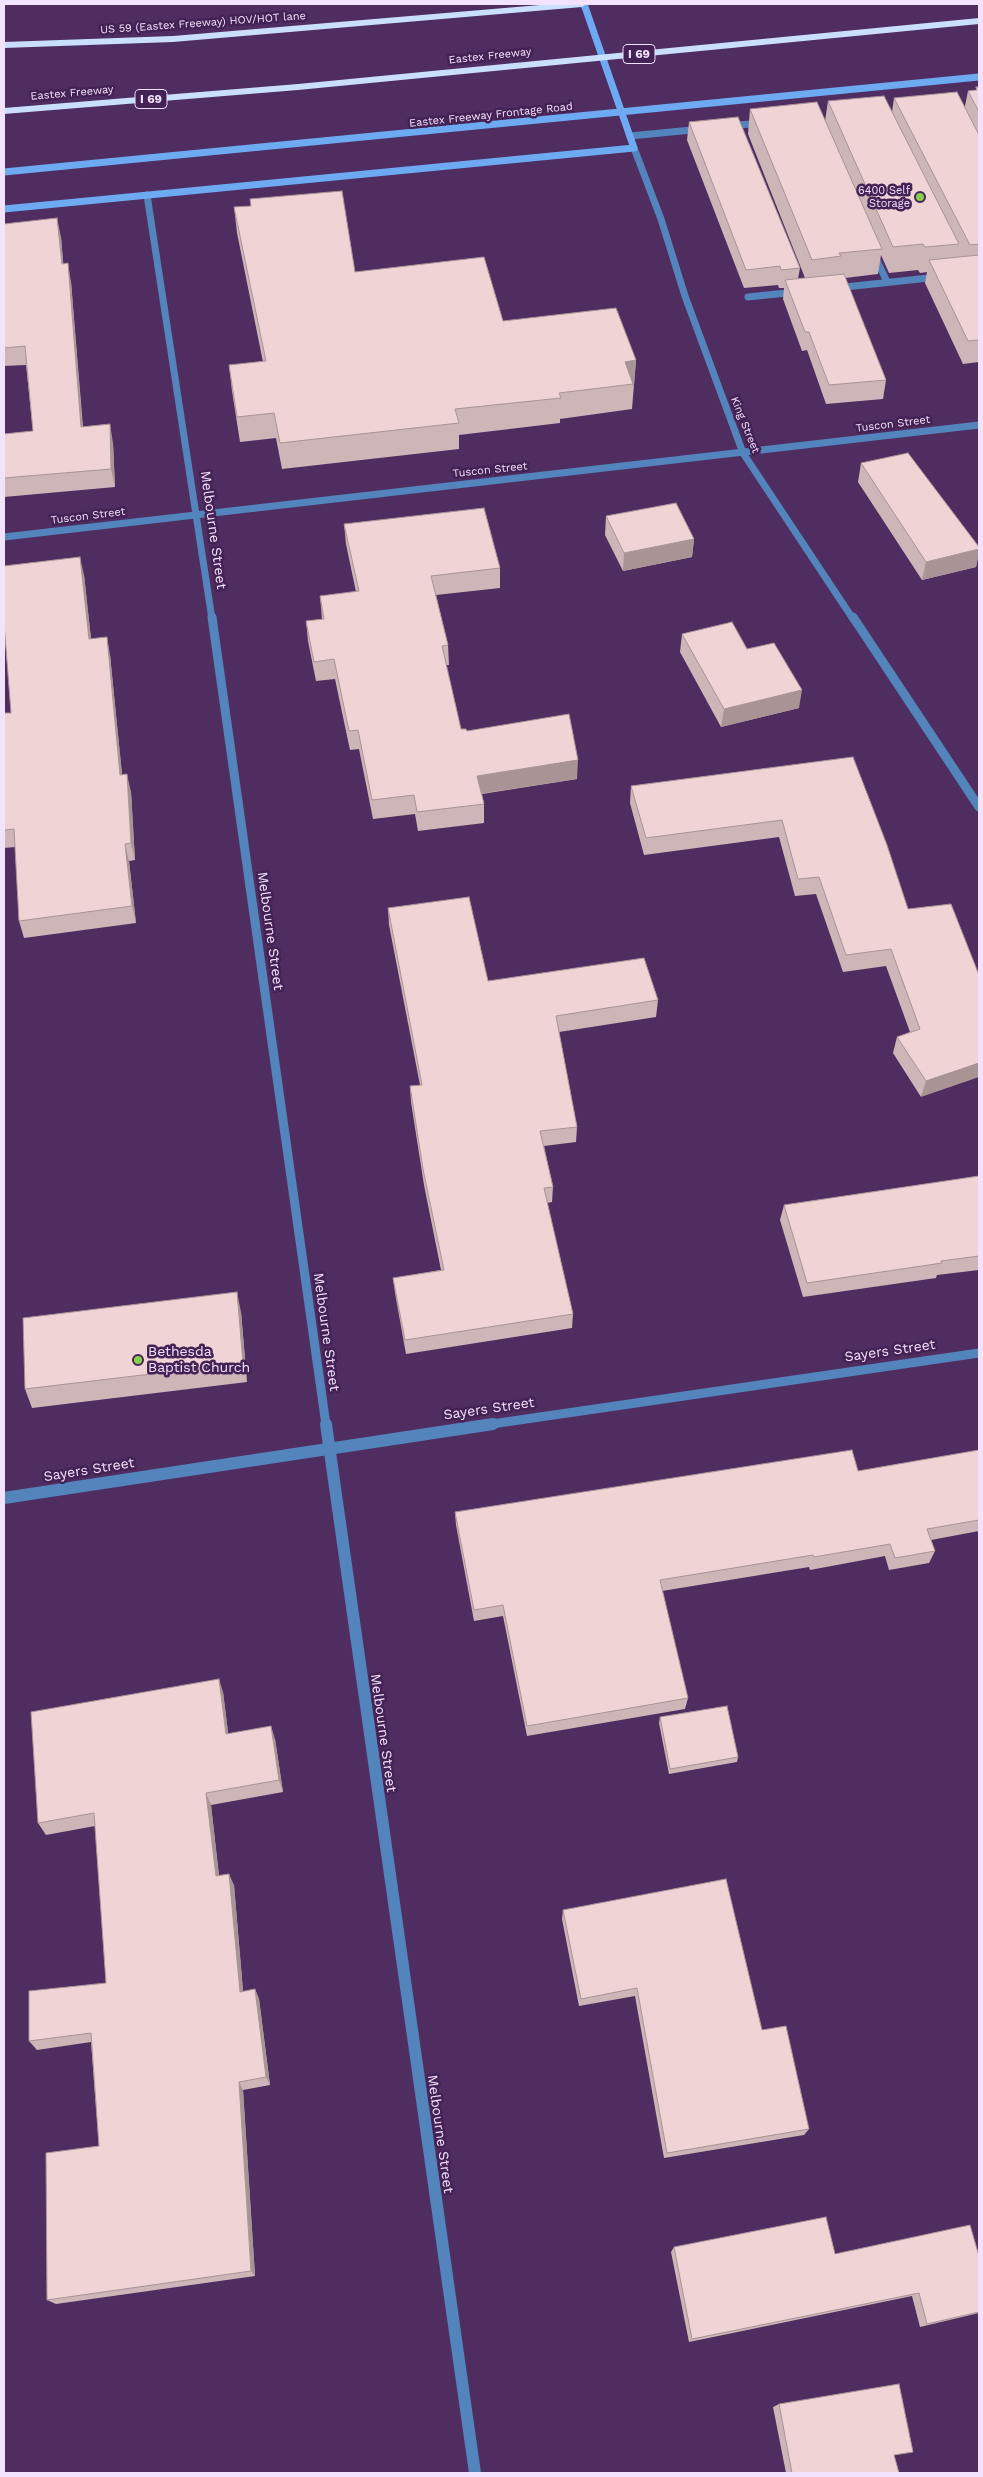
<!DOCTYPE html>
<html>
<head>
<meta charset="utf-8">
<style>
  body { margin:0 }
  #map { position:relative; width:983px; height:2477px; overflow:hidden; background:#4f2d61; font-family:"Work Sans",sans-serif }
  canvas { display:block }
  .frame { position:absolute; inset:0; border:5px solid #f2e2fb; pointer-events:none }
</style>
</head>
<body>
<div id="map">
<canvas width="983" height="2477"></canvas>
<div class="frame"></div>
</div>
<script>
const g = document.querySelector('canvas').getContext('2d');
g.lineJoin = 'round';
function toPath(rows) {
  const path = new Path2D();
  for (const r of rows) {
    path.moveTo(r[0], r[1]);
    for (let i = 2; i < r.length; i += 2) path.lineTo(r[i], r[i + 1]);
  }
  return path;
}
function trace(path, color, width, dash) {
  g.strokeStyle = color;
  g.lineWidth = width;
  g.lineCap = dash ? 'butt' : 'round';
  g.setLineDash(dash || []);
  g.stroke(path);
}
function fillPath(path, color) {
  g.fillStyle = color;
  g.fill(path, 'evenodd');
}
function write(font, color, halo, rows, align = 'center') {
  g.font = font + ' "Work Sans",sans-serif';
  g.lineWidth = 5;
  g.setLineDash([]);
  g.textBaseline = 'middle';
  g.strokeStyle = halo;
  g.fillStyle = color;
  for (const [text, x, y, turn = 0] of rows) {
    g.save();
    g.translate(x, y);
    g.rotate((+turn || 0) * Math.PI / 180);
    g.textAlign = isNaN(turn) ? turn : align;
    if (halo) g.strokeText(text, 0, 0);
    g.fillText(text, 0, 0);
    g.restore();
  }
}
trace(toPath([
  [728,126,761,123],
  [630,136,702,129],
  [874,254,887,282],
  [836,288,938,277],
  [748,297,796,292]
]), '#5484bc', 7);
trace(toPath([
  [634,148,661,219,685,296,743,453,853,619],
  [147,195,212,619],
  [4,537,979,425]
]), '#5484bc', 7);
trace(toPath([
  [212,617,326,1425],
  [853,617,979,807],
  [485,1425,979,1353]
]), '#5484bc', 9);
trace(toPath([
  [326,1424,475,2473],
  [4,1498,493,1424]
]), '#5484bc', 12);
trace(toPath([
  [4,172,979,77],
  [4,209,634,148,584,4]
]), '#6daaf1', 7);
fillPath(toPath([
  [552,4,587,4,582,7,173,42,4,48,4,42,173,36,552,4],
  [979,18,979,24,298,90,4,114,4,108,298,84,979,18]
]), '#c9dffb');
fillPath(toPath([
  [976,87,979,87,979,362,963,364,925,283,927,272,920,273,918,270,889,273,881,255,878,274,845,278,886,380,883,399,826,404,807,350,802,351,783,299,784,288,779,288,778,285,744,288,687,140,689,122,800,268,798,279,805,278,748,134,750,109,825,121,828,101,892,112,894,98,965,106,968,91,976,90],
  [234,207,355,272,503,321,636,360,632,409,560,419,560,423,459,435,459,449,282,469,276,438,240,442,232,391,229,365,263,362,237,233],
  [4,224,61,237,63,264,71,282,83,427,113,443,115,487,4,497,4,434,33,431,26,365,4,366],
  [861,463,979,547,979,552,976,567,922,580,858,482],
  [606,516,694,539,692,557,623,571,605,535],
  [344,524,500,568,500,588,436,595,448,645,449,665,446,665,461,729,577,779,482,794,484,804,484,823,418,831,415,814,373,819,359,749,350,750,335,679,316,681,308,641,306,621,322,619,320,596,356,592,346,544],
  [84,575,91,639,110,655,122,775,131,792,135,860,129,861,136,923,24,938,19,921,15,847,4,848,4,713,11,713],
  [682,634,747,649,799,708,721,727,680,652],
  [853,757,908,909,979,975,921,1097,893,1053,897,1037,910,1032,886,966,843,972,816,894,795,896,779,837,644,855,630,803,631,786],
  [388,908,488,981,658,1000,656,1017,559,1032,577,1127,576,1142,544,1146,553,1187,552,1202,547,1203,573,1314,572,1328,406,1354,395,1293,393,1278,441,1270,424,1185,411,1102,410,1086,420,1085,389,925],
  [979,1176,979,1270,937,1275,936,1278,803,1297,780,1220,784,1205],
  [241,1312,247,1382,32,1408,25,1389],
  [979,1450,979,1531,931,1540,935,1551,929,1563,889,1570,885,1556,810,1570,809,1567,662,1591,688,1698,685,1709,527,1736,503,1616,474,1621,456,1525,455,1512,858,1471],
  [223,1692,228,1733,275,1739,283,1792,211,1805,219,1875,234,1885,243,1992,255,1989,259,1999,270,2085,243,2090,255,2276,56,2304,47,2300,99,2146,91,2042,37,2050,29,2041,106,1983,95,1826,46,1835,38,1823],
  [660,1717,738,1757,737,1762,669,1774,659,1723],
  [563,1910,809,2129,804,2135,664,2158,635,1996,579,2006,562,1919],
  [674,2247,835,2254,979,2256,979,2313,920,2327,912,2296,689,2342,671,2252],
  [779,2404,894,2455,899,2473,786,2473,773,2407]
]), '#ceb5b7');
fillPath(toPath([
  [57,218,61,237,65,282,62,264],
  [68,263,71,282,84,445,81,427],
  [636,360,634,386,633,386,633,384,625,362],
  [110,424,113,443,115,487,111,469],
  [694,539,692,557,623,571,624,553],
  [979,549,979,552,976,567,922,580,926,562],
  [80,557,84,575,93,657,89,639],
  [107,637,110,655,124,793,120,775],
  [802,690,799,708,721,727,724,709],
  [578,760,577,779,478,794,477,776],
  [127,774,131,792,135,860,131,843],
  [125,844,129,861,136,923,132,906],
  [979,1063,979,1077,921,1097,926,1081],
  [237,1292,241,1312,247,1382,243,1363],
  [219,1679,223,1692,230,1747,226,1734],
  [271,1726,275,1739,283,1792,279,1780],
  [206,1793,211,1805,220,1887,216,1876],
  [229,1874,234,1885,244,2001,240,1992],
  [255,1989,259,1999,270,2085,266,2077],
  [239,2082,243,2090,255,2276,251,2271]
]), '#a89495');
const building = toPath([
  [976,87,979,87,979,112,968,91,977,90,976,87],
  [957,92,979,135,979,244,970,245,894,98,957,92],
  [884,96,959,244,925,247,923,244,893,247,828,101,884,96],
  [817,102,882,249,839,253,841,256,812,260,750,109,817,102],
  [738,117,800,268,781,270,780,266,746,270,689,122,738,117],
  [342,191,355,272,484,257,503,321,616,308,636,360,625,362,633,384,559,393,561,398,455,409,459,423,280,443,274,413,237,417,229,365,266,361,234,207,251,206,250,199,342,191],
  [57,218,62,264,68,263,81,427,110,424,111,469,4,478,4,434,33,431,25,346,4,348,4,224,57,218],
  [979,255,979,340,968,341,929,260,979,255],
  [844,274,886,380,829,385,809,332,805,332,785,280,844,274],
  [908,453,979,547,979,549,926,562,861,463,908,453],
  [676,503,694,539,624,553,606,516,676,503],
  [484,508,500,568,431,576,448,645,442,646,461,729,466,729,467,731,569,714,578,760,477,776,484,804,417,812,414,795,372,800,358,730,349,731,334,659,314,662,306,621,324,619,320,596,359,591,344,524,484,508],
  [80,557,89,639,107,637,120,775,127,774,131,843,125,844,132,906,19,921,14,829,4,830,4,713,11,713,4,623,4,566,80,557],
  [732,622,747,649,774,643,802,690,724,709,682,634,732,622],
  [853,757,887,845,908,909,951,904,979,975,979,1063,926,1081,897,1037,920,1029,891,949,846,955,819,877,798,879,782,820,646,838,631,786,853,757],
  [469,897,488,981,644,958,658,1000,556,1016,577,1127,540,1131,553,1187,544,1188,573,1314,405,1340,393,1278,444,1270,423,1169,410,1086,422,1085,388,908,469,897],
  [979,1176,979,1256,941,1261,942,1263,807,1283,784,1205,979,1176],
  [237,1292,243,1363,25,1389,23,1318,237,1292],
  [852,1450,858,1471,979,1450,979,1520,927,1529,935,1551,895,1558,890,1544,814,1557,813,1555,660,1580,688,1698,527,1726,503,1605,474,1610,455,1512,852,1450],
  [219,1679,226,1734,271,1726,279,1780,206,1793,216,1876,229,1874,240,1992,255,1989,266,2077,239,2082,251,2271,47,2300,46,2153,99,2146,91,2033,29,2041,29,1991,106,1983,94,1813,38,1823,31,1712,219,1679],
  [727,1706,738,1757,670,1769,660,1717,727,1706],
  [726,1879,762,2030,786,2026,809,2129,667,2153,637,1988,581,1999,563,1910,726,1879],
  [826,2217,835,2254,970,2225,979,2256,979,2312,927,2324,919,2293,692,2339,674,2247,826,2217],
  [899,2384,913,2452,894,2455,899,2473,792,2473,779,2404,899,2384]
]);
fillPath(building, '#f0d3d5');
trace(building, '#a89495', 1);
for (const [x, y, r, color] of [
  [920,197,5,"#88cf4a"],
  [138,1360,5,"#88cf4a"]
]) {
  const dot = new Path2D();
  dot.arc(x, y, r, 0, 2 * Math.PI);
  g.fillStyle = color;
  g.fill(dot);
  trace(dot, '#425', 2);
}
write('11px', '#f2e2fb', '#425', [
  ["US 59 (Eastex Freeway) HOV/HOT lane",203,23,-4],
  ["Eastex Freeway",490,56,-6],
  ["Eastex Freeway",72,93,-5],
  ["Eastex Freeway Frontage Road",491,115,-6],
  ["Tuscon Street",893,424,-7],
  ["King Street",745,425,68],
  ["Tuscon Street",490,470,-6],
  ["Tuscon Street",88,516,-7]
]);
write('11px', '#f2e2fb', '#425', [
  ["6400 Self",910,191],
  ["Storage",910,204]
], 'right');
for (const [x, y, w] of [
  [639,54,32],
  [151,99,32]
]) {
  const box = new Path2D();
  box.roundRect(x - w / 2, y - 9.5, w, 19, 4);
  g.fillStyle = '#425';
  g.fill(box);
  trace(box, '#f2e2fb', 1);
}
write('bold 12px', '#f2e2fb', null, [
  ["I 69",639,54],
  ["I 69",151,99]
]);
write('14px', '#f2e2fb', '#425', [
  ["Melbourne Street",213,530,82],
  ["Melbourne Street",270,931,82],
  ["Melbourne Street",326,1332,82],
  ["Sayers Street",890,1351,-8],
  ["Sayers Street",489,1409,-8],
  ["Sayers Street",89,1470,-9],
  ["Melbourne Street",383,1733,82],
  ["Melbourne Street",440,2134,82]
]);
write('14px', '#f2e2fb', '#425', [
  ["Bethesda",148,1352],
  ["Baptist Church",148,1368]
], 'left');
</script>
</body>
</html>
